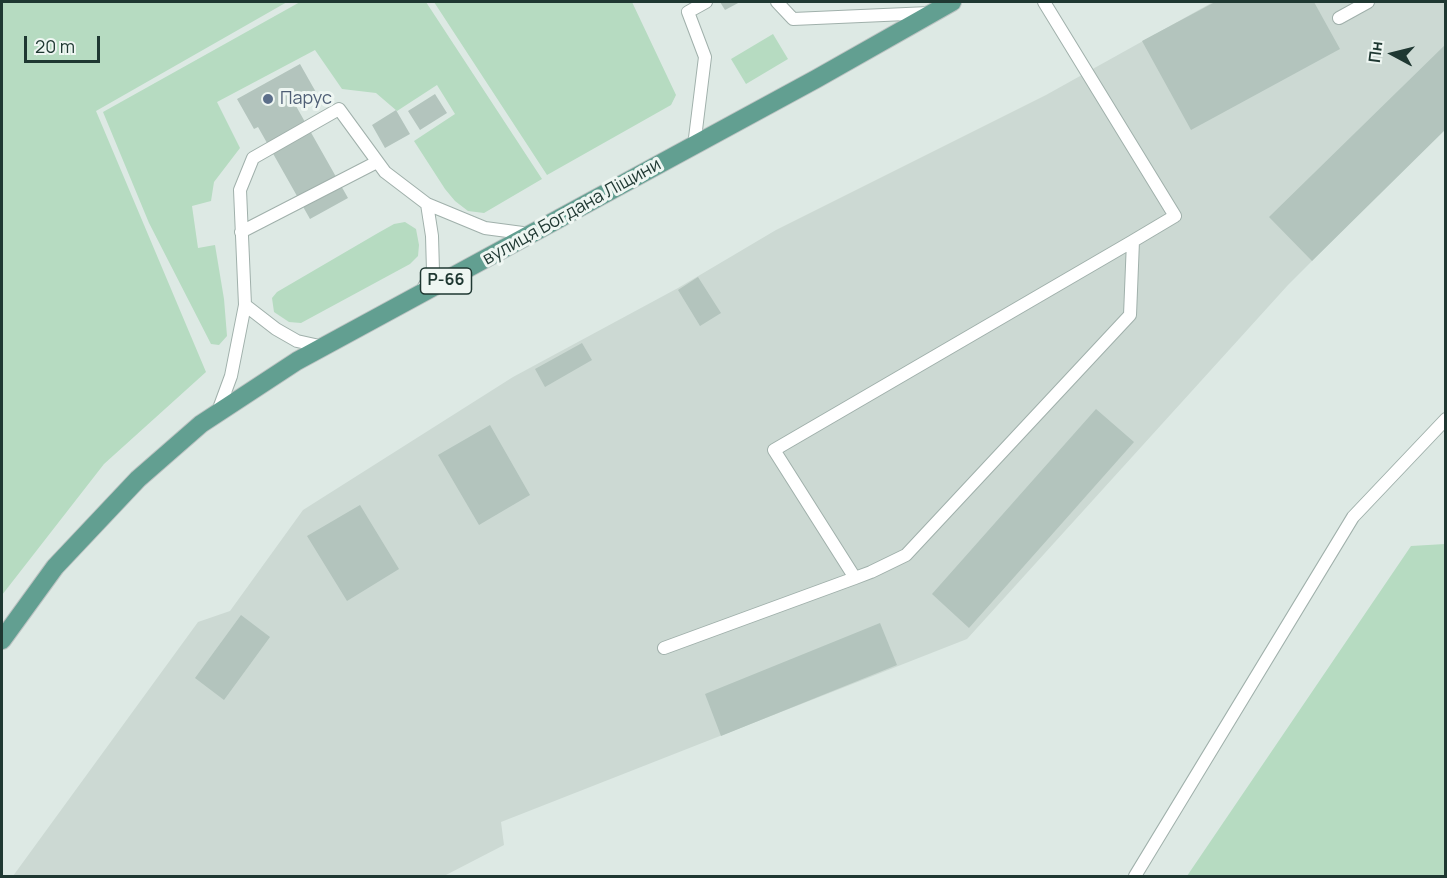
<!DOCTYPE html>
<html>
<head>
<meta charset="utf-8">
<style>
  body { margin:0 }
  #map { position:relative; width:1447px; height:878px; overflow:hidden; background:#dde9e4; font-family:Manrope,sans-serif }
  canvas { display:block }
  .frame { position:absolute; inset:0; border:3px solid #1f3832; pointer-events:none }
  .north { position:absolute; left:1363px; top:24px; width:60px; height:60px; -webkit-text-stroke:4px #eef6f2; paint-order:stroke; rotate:277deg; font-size:16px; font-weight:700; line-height:24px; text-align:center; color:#1f3832 }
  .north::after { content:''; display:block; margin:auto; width:21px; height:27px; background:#1f3832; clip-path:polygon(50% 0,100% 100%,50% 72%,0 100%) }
  .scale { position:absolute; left:24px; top:36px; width:76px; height:27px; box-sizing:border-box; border:3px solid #1f3832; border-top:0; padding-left:8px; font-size:18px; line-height:21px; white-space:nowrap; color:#1f3832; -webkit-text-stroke:4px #eef6f2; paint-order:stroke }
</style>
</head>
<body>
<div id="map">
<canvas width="1447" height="878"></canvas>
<div class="frame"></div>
<div class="north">Пн</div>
<div class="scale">20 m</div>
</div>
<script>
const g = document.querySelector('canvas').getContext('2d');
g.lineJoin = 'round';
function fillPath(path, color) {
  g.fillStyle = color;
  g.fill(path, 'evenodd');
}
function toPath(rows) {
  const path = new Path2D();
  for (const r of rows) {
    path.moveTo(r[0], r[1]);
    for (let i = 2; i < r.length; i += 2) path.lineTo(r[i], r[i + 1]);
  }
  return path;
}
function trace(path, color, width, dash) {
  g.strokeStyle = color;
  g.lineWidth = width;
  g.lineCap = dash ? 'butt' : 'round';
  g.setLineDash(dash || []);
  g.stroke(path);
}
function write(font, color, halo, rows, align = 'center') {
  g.font = font + ' Manrope,sans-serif';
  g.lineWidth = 6;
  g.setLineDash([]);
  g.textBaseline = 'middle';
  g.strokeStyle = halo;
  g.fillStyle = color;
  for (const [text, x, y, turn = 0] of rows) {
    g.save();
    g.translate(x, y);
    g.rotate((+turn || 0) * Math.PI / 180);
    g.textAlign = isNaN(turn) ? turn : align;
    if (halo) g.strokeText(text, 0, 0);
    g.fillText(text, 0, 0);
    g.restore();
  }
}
fillPath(toPath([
  [1213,2,1445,2,1445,128,1288,285,967,639,501,822,504,845,444,876,13,876,198,622,230,611,303,510,513,377,678,288,776,230,1046,95]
]), '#ccd9d3');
fillPath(toPath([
  [2,2,287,2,96,111,206,372,104,464,2,595],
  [300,2,426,2,542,179,484,213,468,211,455,201,445,189,414,141,455,114,437,85,397,111,376,93,342,89,315,50,217,102,240,148,214,182,211,201,192,206,198,248,215,245,224,299,227,336,219,345,211,344,149,223,103,112],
  [434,2,632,2,676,95,671,105,547,175],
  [773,34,788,59,746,84,731,59],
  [405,222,416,229,419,245,418,256,410,264,301,323,289,322,274,312,272,298,277,292,378,233,394,224],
  [1445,544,1445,876,1187,876,1411,546]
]), '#b6dbc1');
fillPath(toPath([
  [720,2,740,2,725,10],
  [1215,2,1314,2,1340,49,1191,130,1142,41],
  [1446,44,1446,129,1312,261,1269,217],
  [300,64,317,94,296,106,348,198,310,219,258,127,254,129,237,99],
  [435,94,447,113,420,130,408,111],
  [396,110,410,134,385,148,372,125],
  [698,277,721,313,700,326,678,290],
  [582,343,592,360,545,387,535,369],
  [1096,409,1134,442,969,628,932,594],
  [490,425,530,495,479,525,438,455],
  [360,505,399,569,347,601,307,536],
  [241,615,270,637,224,700,195,678],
  [880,623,897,665,721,736,705,694]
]), '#b3c4bd');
const service = toPath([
  [777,2,793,19,929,13],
  [1044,2,1175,216,1133,241],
  [1339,18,1368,2],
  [694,146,705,57,688,12,706,2],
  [241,232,377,162],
  [421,292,433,271,432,236,427,204],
  [245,305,276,329,297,341,324,347],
  [217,414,231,376,245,305,240,190,253,158,339,109,385,172,427,204,485,228,530,234],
  [664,648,855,578,871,572,906,555,1130,315,1133,241,774,450,855,578],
  [1135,876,1353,517,1446,419]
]);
const primary = toPath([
  [2,640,55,567,138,479,201,424,297,361,816,79,952,2]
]);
trace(service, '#a0b0ab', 14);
trace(primary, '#bcc3c2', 20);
trace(service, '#fff', 12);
trace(primary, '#629f91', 18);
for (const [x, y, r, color] of [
  [268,99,6,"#5c6f8a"]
]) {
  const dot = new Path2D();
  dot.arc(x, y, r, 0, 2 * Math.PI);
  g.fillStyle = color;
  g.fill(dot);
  trace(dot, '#eef6f2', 2);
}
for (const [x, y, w] of [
  [446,281,51]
]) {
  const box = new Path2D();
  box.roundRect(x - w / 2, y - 13, w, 26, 4.5);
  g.fillStyle = '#eef6f2';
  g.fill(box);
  trace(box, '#1f3832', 1.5);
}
write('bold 16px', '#1f3832', null, [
  ["Р-66",446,281]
]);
write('18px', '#4e5e75', '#eef6f2', [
  ["Парус",280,99]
], 'left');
write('18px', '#1f3832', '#eef6f2', [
  ["вулиця Богдана Ліщини",572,212,-29]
]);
</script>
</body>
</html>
